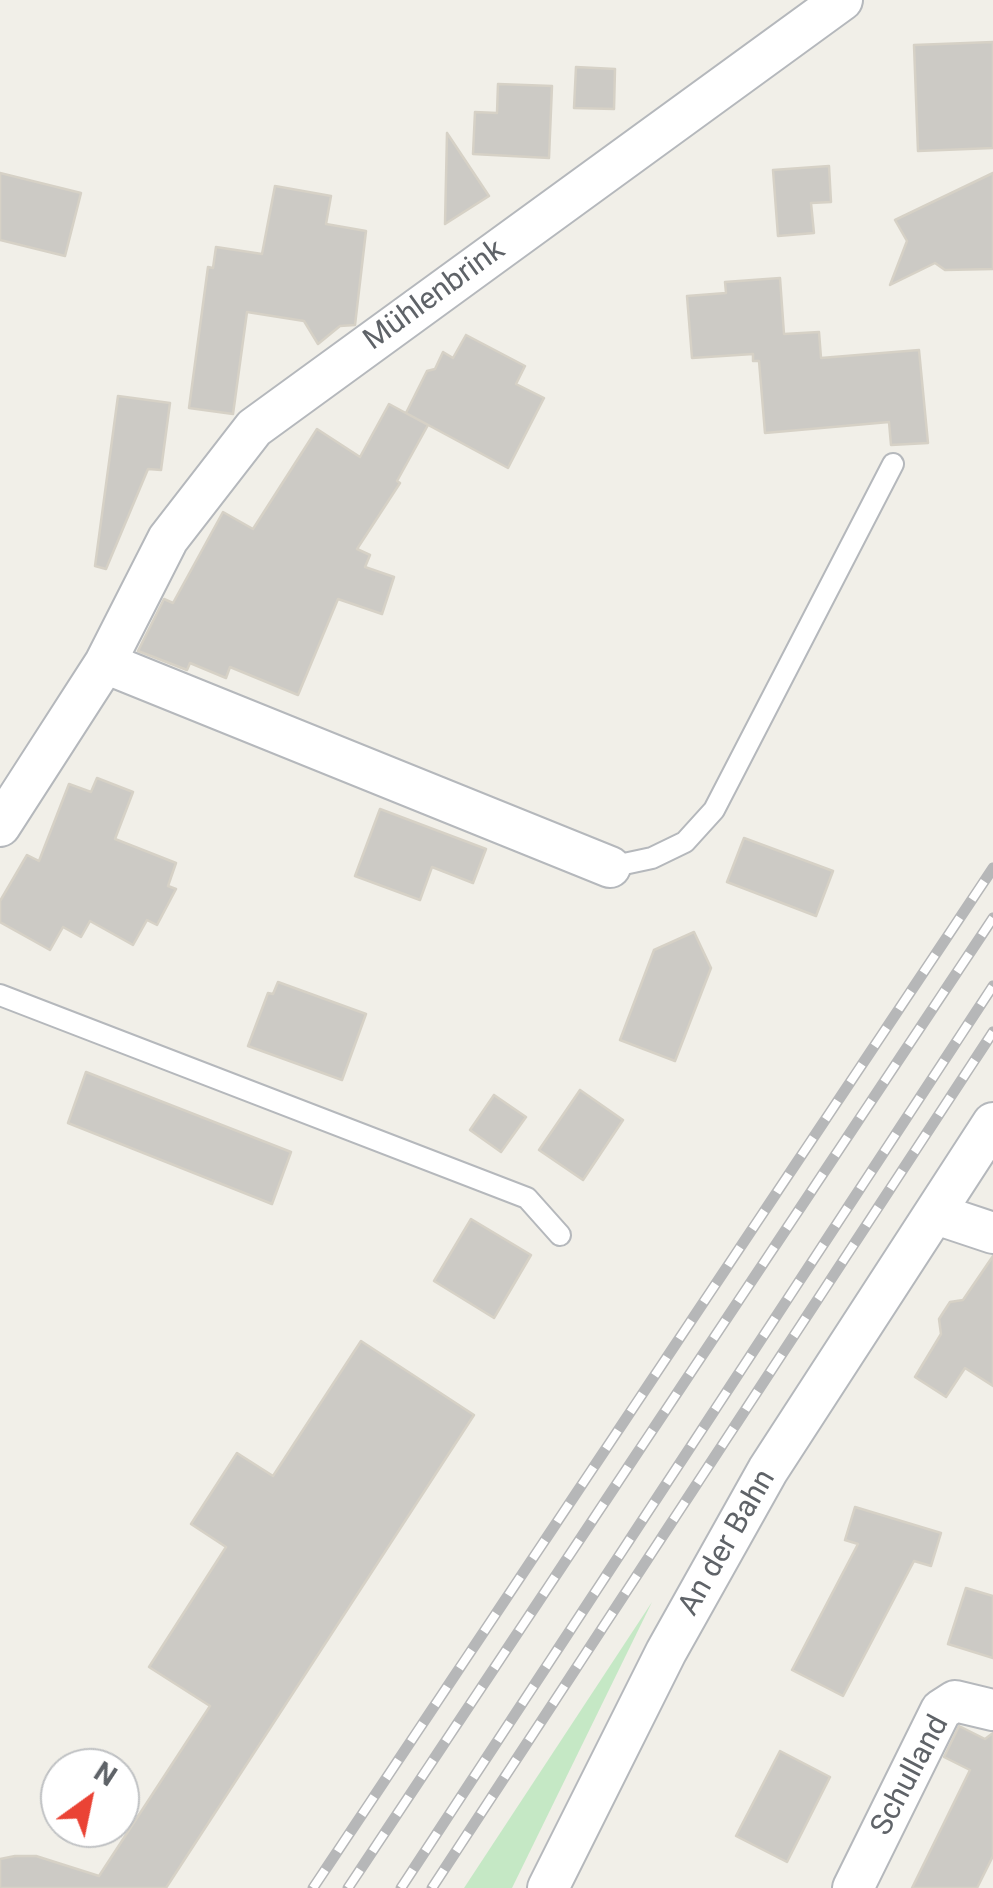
<!DOCTYPE html>
<html>
<head>
<meta charset="utf-8">
<style>
  body { margin:0 }
  #map { position:relative; width:993px; height:1888px; overflow:hidden; background:#f1efe8; font-family:Roboto,sans-serif }
  canvas { display:block }
  .north { position:absolute; left:40px; top:1748px; width:100px; height:100px; box-sizing:border-box; background:#fff; border:2px solid #bfc1c3; border-radius:50%; rotate:33deg; font-size:28px; font-weight:700; line-height:40px; text-align:center; color:#5f6368 }
  .north::after { content:''; display:block; margin:auto; width:35px; height:45px; background:#ea4335; clip-path:polygon(50% 0,100% 100%,50% 72%,0 100%) }
</style>
</head>
<body>
<div id="map">
<canvas width="993" height="1888"></canvas>
<div class="north">N</div>
</div>
<script>
const g = document.querySelector('canvas').getContext('2d');
g.lineJoin = 'round';
function fillPath(path, color) {
  g.fillStyle = color;
  g.fill(path, 'evenodd');
}
function toPath(rows) {
  const path = new Path2D();
  for (const r of rows) {
    path.moveTo(r[0], r[1]);
    for (let i = 2; i < r.length; i += 2) path.lineTo(r[i], r[i + 1]);
  }
  return path;
}
function trace(path, color, width, dash) {
  g.strokeStyle = color;
  g.lineWidth = width;
  g.lineCap = dash ? 'butt' : 'round';
  g.setLineDash(dash || []);
  g.stroke(path);
}
function write(font, color, halo, rows, align = 'center') {
  g.font = font + ' Roboto,sans-serif';
  g.lineWidth = 9;
  g.setLineDash([]);
  g.textBaseline = 'middle';
  g.strokeStyle = halo;
  g.fillStyle = color;
  for (const [text, x, y, turn = 0] of rows) {
    g.save();
    g.translate(x, y);
    g.rotate((+turn || 0) * Math.PI / 180);
    g.textAlign = isNaN(turn) ? turn : align;
    if (halo) g.strokeText(text, 0, 0);
    g.fillText(text, 0, 0);
    g.restore();
  }
}
fillPath(toPath([
  [652,1602,512,1888,464,1888]
]), '#c5e8c5');
const building = toPath([
  [993,42,993,148,918,151,914,45,993,42],
  [576,67,615,69,614,109,574,108,576,67],
  [498,84,552,86,549,158,473,154,475,112,497,113,498,84],
  [447,133,489,196,445,224,447,133],
  [829,166,831,202,811,203,814,233,778,236,773,170,829,166],
  [0,173,81,193,65,256,0,240,0,173],
  [993,173,993,269,945,270,935,263,890,285,907,241,895,220,993,173],
  [275,186,331,196,326,224,366,231,355,325,340,326,318,344,304,321,247,312,233,414,189,408,208,267,213,268,216,247,262,254,275,186],
  [780,278,784,334,819,332,821,358,919,350,928,443,891,445,889,422,765,433,759,361,753,361,753,354,692,358,687,296,726,293,725,282,780,278],
  [466,335,525,366,516,384,544,398,508,468,406,413,427,371,435,369,443,352,453,358,466,335],
  [118,396,170,403,161,470,148,469,106,569,95,566,118,396],
  [389,404,428,425,397,481,400,483,357,549,370,555,365,567,394,577,382,614,338,599,298,695,230,667,226,678,190,663,187,670,138,651,164,599,173,603,223,512,253,529,317,429,360,457,389,404],
  [97,778,133,792,115,839,176,863,168,886,176,889,157,925,147,920,133,945,90,921,81,937,63,927,50,950,0,922,0,901,27,855,39,861,69,784,91,792,97,778],
  [380,809,486,849,473,883,432,867,420,900,355,876,380,809],
  [744,838,833,871,816,916,727,882,744,838],
  [694,932,711,968,675,1061,620,1040,654,950,694,932],
  [278,982,366,1014,342,1080,248,1046,268,993,273,994,278,982],
  [86,1072,291,1152,272,1204,68,1123,86,1072],
  [580,1090,623,1120,583,1180,539,1150,580,1090],
  [494,1095,526,1117,501,1152,470,1130,494,1095],
  [471,1219,531,1255,494,1318,434,1281,471,1219],
  [993,1256,993,1386,965,1368,946,1397,915,1377,941,1334,939,1319,950,1302,963,1300,993,1256],
  [361,1341,474,1415,166,1888,0,1888,0,1859,15,1856,36,1856,99,1876,210,1706,149,1667,226,1547,191,1524,237,1453,273,1476,361,1341],
  [855,1507,941,1533,931,1566,914,1561,843,1696,792,1670,858,1544,845,1540,855,1507],
  [966,1588,993,1596,993,1658,948,1644,966,1588],
  [959,1726,985,1739,993,1733,993,1856,977,1888,912,1888,970,1770,944,1757,959,1726],
  [780,1751,830,1777,787,1862,736,1836,780,1751]
]);
fillPath(building, '#cccac5');
trace(building, '#d6d1c6', 2.5);
const lane = toPath([
  [610,867,652,858,685,842,714,810,893,464],
  [0,995,527,1198,560,1235]
]);
const street = toPath([
  [105,663,610,867],
  [0,826,105,663,168,539,254,428,842,0],
  [936,1214,993,1233],
  [548,1888,666,1652,768,1470,993,1123],
  [853,1888,941,1710,955,1701,993,1710]
]);
trace(lane, '#b5b8bc', 24);
trace(street, '#b5b8bc', 44);
trace(lane, '#fff', 20);
trace(street, '#fff', 40);
const rail = toPath([
  [313,1888,993,868],
  [348,1888,993,918],
  [401,1888,993,986],
  [432,1888,993,1032]
]);
trace(rail, '#b6b7b8', 11);
trace(rail, '#fff', 8, [22]);
write('30px', '#5f6368', '#fff', [
  ["Mühlenbrink",435,296,-36],
  ["An der Bahn",728,1543,-60],
  ["Schulland",911,1776,-62]
]);
</script>
</body>
</html>
